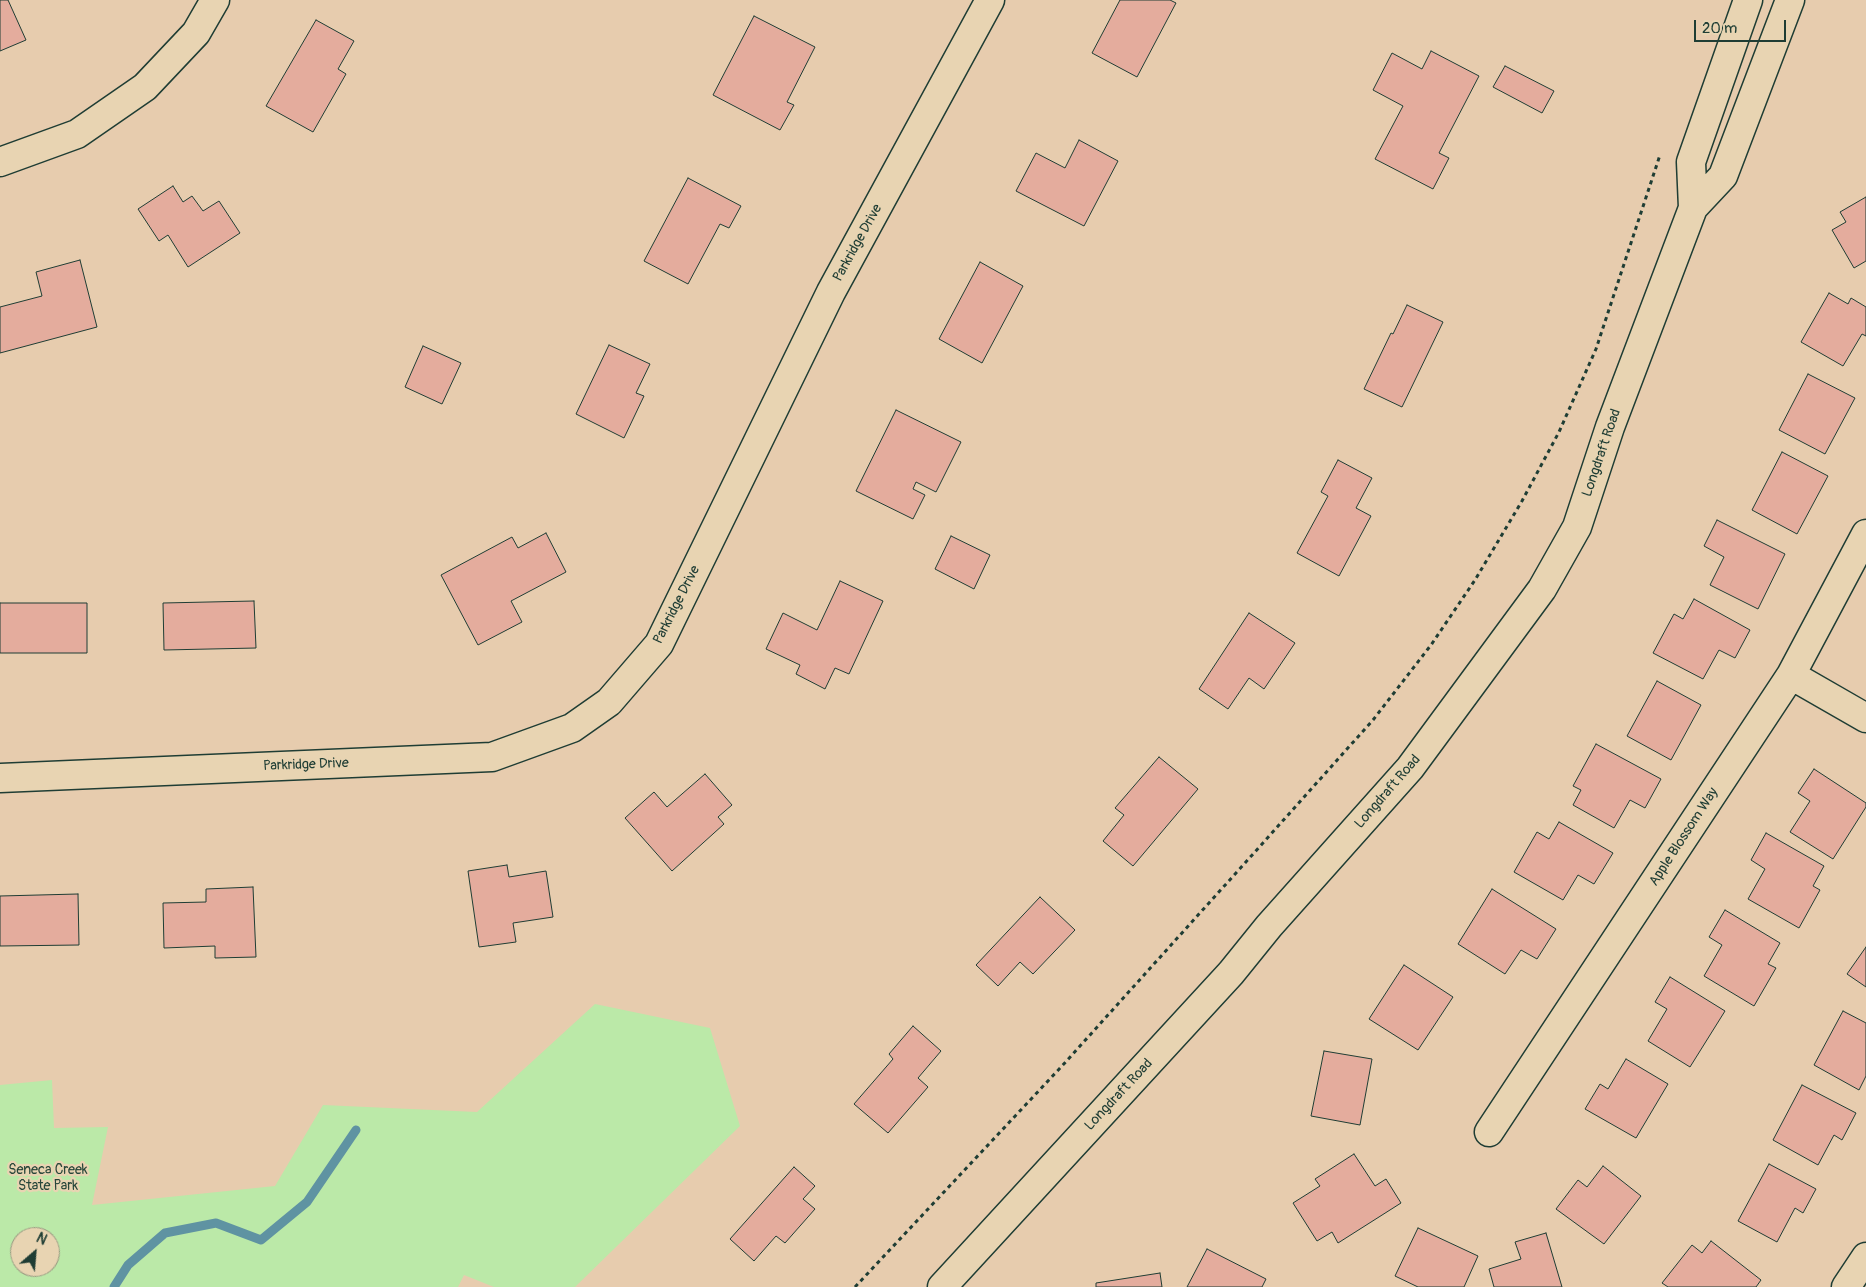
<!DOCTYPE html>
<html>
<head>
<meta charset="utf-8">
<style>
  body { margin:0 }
  #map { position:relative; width:1866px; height:1287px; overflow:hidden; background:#e7ccae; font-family:Pangolin,sans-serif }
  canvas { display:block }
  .north { position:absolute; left:10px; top:1227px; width:50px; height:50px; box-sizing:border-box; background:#e8d4b2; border:1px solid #989880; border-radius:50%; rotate:27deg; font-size:14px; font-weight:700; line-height:20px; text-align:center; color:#1f3d34 }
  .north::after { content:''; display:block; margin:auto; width:18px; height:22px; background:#1f3d34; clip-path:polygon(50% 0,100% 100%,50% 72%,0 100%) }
  .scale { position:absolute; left:1694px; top:20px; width:92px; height:22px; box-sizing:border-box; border:2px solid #1f3d34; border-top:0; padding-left:6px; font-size:15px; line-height:18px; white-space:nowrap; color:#1f3d34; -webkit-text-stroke:4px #e8d4b2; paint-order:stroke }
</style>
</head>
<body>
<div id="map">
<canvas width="1866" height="1287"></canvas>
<div class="north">N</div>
<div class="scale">20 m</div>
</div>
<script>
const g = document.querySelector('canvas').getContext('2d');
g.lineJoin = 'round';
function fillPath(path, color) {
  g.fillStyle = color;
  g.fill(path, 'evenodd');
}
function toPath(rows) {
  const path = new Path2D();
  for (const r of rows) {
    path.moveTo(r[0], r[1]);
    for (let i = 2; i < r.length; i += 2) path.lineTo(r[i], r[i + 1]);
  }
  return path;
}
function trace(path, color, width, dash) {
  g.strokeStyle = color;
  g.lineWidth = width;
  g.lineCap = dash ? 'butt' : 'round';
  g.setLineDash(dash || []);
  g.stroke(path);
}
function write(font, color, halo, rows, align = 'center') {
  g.font = font + ' Pangolin,sans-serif';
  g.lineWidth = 4.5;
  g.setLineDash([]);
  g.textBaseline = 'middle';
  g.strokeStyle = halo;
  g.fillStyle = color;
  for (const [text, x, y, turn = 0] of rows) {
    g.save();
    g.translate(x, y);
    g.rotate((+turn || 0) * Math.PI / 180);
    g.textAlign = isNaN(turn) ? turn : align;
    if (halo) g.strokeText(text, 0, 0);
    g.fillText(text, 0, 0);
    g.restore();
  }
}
fillPath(toPath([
  [595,1004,710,1028,740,1126,575,1287,494,1287,464,1275,458,1287,0,1287,0,1085,52,1080,54,1128,108,1127,92,1205,275,1186,323,1105,477,1112],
  [20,1237,50,1237,50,1267,20,1267]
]), '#bbe9a8');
trace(toPath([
  [114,1287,128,1265,165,1233,216,1223,261,1240,307,1202,356,1130]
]), '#5f93a2', 9);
const building = toPath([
  [0,0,8,0,26,40,0,51,0,0],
  [1120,0,1170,0,1176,3,1137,77,1092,53,1120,0],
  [754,16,815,47,787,102,794,105,780,130,713,95,754,16],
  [316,20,354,41,338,69,346,74,313,132,266,106,316,20],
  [1431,51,1479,76,1439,153,1449,158,1433,189,1375,159,1403,106,1373,90,1392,53,1422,69,1431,51],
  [1505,66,1554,91,1542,113,1493,87,1505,66],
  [1079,140,1118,161,1084,226,1016,191,1036,153,1065,168,1079,140],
  [688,178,741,206,729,228,720,224,688,284,644,261,688,178],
  [173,186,183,202,192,196,203,211,219,201,240,233,188,267,168,235,159,241,138,209,173,186],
  [1866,197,1866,261,1854,268,1832,230,1846,222,1840,212,1866,197],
  [80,260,97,327,0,353,0,307,42,296,36,272,80,260],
  [980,262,1023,286,982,363,939,339,980,262],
  [1829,293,1848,304,1851,298,1866,307,1866,336,1862,334,1843,366,1801,342,1829,293],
  [1407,305,1443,322,1402,407,1364,389,1391,333,1393,334,1407,305],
  [609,345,650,364,636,393,644,396,624,438,576,414,609,345],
  [423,346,461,363,442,404,405,387,423,346],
  [1808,374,1855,398,1825,454,1779,430,1808,374],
  [896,410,961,442,936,492,916,482,913,489,925,495,913,519,856,491,896,410],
  [1782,452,1828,476,1797,534,1752,510,1782,452],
  [1338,460,1372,478,1356,508,1371,516,1339,576,1297,553,1328,496,1321,492,1338,460],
  [1717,520,1785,554,1758,609,1710,585,1724,557,1704,546,1717,520],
  [546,533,566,572,511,601,522,622,478,645,441,575,512,537,518,548,546,533],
  [951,536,990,555,974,589,935,569,951,536],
  [840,581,883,601,849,674,835,668,825,689,796,674,800,665,766,649,783,613,817,630,840,581],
  [1694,599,1750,630,1735,658,1719,650,1703,679,1653,653,1674,614,1683,619,1694,599],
  [254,601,256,648,164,650,163,603,254,601],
  [0,603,87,603,87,653,0,653,0,603],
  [1249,613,1295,643,1264,689,1249,678,1228,709,1199,689,1249,613],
  [1657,681,1701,705,1671,760,1627,736,1657,681],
  [1596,744,1661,779,1645,808,1630,800,1614,828,1573,805,1581,790,1573,786,1596,744],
  [1159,757,1198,789,1133,866,1103,841,1124,815,1115,808,1159,757],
  [1814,769,1866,803,1866,807,1833,859,1790,832,1810,801,1798,793,1814,769],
  [705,774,732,805,718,817,724,824,672,871,625,818,654,792,667,807,705,774],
  [1559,822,1613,853,1594,884,1578,875,1563,900,1514,872,1537,832,1549,839,1559,822],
  [1766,833,1824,866,1813,886,1820,890,1799,928,1748,899,1765,869,1751,860,1766,833],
  [507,865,509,877,546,871,553,917,513,923,516,942,479,947,468,871,507,865],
  [253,887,256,957,215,958,215,946,164,948,163,903,206,902,206,889,253,887],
  [1492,889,1556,929,1537,959,1521,950,1505,974,1458,944,1492,889],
  [78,894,79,945,0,946,0,896,78,894],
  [1040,897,1075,930,1033,974,1020,962,998,986,976,965,1040,897],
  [1725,910,1780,943,1768,964,1776,968,1754,1006,1704,976,1722,945,1709,937,1725,910],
  [1866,947,1866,987,1847,974,1866,947],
  [1404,965,1453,997,1418,1050,1369,1019,1404,965],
  [1670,977,1725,1011,1690,1067,1648,1041,1667,1009,1655,1002,1670,977],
  [1843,1011,1866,1023,1866,1076,1859,1090,1814,1065,1843,1011],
  [913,1026,941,1051,918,1078,928,1087,888,1133,854,1104,893,1059,889,1054,913,1026],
  [1324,1051,1372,1059,1360,1125,1311,1116,1324,1051],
  [1626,1059,1668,1084,1636,1138,1585,1109,1600,1084,1608,1089,1626,1059],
  [1802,1085,1856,1113,1842,1140,1834,1135,1818,1165,1773,1140,1802,1085],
  [1354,1154,1375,1186,1386,1179,1401,1203,1338,1243,1332,1232,1317,1241,1293,1203,1320,1186,1315,1179,1354,1154],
  [1769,1164,1816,1189,1803,1213,1795,1208,1777,1242,1738,1221,1769,1164],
  [1603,1166,1641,1196,1604,1244,1556,1209,1578,1180,1587,1187,1603,1166],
  [794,1167,815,1186,803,1199,815,1209,785,1243,776,1236,754,1261,730,1239,794,1167],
  [1418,1228,1478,1256,1464,1287,1418,1287,1395,1276,1418,1228],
  [1546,1233,1562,1287,1494,1287,1489,1269,1521,1259,1515,1242,1546,1233],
  [1711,1241,1761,1280,1756,1287,1668,1287,1662,1283,1692,1245,1702,1253,1711,1241],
  [1207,1249,1266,1279,1262,1287,1187,1287,1207,1249],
  [1160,1273,1162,1287,1096,1287,1096,1283,1160,1273]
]);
fillPath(building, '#e4ac9d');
trace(building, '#1f3d34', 1);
const minor = toPath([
  [0,162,77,134,145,87,196,33,215,0],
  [1693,208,1691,162,1748,0],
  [1791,675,1866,718],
  [0,778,492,757,572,728,609,702,659,644,831,292,990,0],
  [1489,1132,1791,675,1866,534],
  [942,1287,1231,973,1269,926,1410,768,1542,589,1577,527,1610,427,1693,208,1723,176,1790,0],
  [1846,1287,1866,1257]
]);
trace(minor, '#1f3d34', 31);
trace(toPath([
  [855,1287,1062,1066,1245,863,1373,720,1431,645,1475,580,1522,501,1559,432,1596,349,1660,155]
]), '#1f3d34', 3, [4, 4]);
trace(minor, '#e8d4b2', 28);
write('14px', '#1f3d34', '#e8d4b2', [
  ["Parkridge Drive",858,243,-61],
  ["Longdraft Road",1602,453,-71],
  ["Parkridge Drive",677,605,-63],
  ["Parkridge Drive",306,765,-2],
  ["Longdraft Road",1388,792,-49],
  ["Apple Blossom Way",1684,837,-57],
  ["Longdraft Road",1119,1095,-47]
]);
write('14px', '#27463a', '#e8d4b2', [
  ["Seneca Creek",48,1170],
  ["State Park",48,1186]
]);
</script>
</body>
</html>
